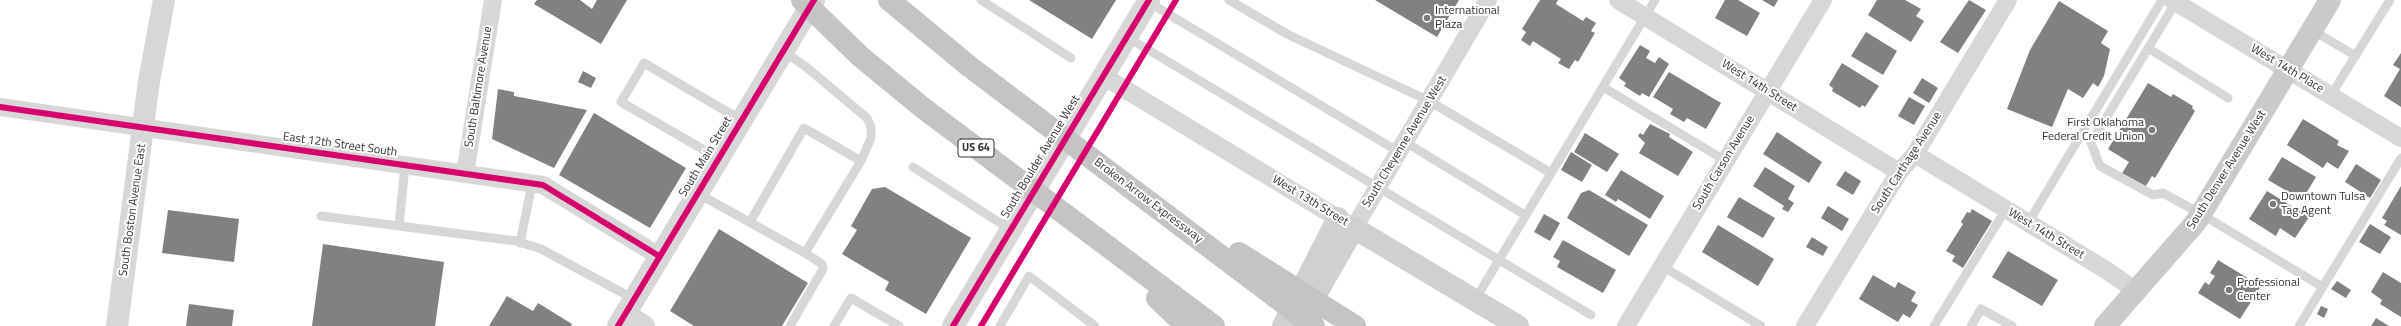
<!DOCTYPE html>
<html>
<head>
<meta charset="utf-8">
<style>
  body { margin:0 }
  canvas { display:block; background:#fff }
</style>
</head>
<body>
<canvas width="2401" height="326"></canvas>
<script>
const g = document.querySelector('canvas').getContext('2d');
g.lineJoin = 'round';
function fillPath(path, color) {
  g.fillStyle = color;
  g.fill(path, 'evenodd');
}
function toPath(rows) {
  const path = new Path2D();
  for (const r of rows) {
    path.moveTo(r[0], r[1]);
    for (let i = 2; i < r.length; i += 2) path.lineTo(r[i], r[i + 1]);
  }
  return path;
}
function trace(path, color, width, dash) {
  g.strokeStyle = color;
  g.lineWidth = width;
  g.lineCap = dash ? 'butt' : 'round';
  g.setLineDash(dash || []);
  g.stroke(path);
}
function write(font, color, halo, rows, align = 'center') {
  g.font = font + ' "Titillium Web",sans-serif';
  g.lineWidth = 4;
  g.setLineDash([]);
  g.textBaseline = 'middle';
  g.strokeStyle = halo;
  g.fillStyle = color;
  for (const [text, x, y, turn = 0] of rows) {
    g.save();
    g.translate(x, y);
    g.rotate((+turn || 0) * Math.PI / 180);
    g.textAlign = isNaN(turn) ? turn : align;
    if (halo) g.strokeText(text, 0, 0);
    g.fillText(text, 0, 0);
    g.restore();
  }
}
fillPath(toPath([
  [537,0,580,0,592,9,597,0,627,0,601,44,534,4],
  [1029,0,1116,0,1092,39],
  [1375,0,1459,0,1437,37],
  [1540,0,1558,0,1556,4,1583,21,1586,17,1596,23,1591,31,1595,33,1578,62,1575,60,1569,69,1558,63,1561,59,1533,41,1530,46,1521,40,1526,32,1522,29],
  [1725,0,1738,0,1760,13,1747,36,1715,18],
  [1762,0,1778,0,1774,7],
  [1877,0,1905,0,1921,9,1916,16,1924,21,1911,42,1868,15],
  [1969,0,1986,10,1958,53,1940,42],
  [2059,1,2108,31,2101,43,2110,49,2104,76,2098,87,2093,83,2083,98,2068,89,2052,127,2007,109,2030,50],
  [1866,32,1897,51,1883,75,1851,56],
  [1640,45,1650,51,1646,58,1655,63,1659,57,1669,64,1649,97,1642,93,1640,96,1624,86,1626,83,1619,78],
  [2401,53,2401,107,2384,96,2400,69,2393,65],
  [1842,63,1879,86,1865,107,1862,105,1860,108,1832,91,1833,88,1829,85],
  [583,71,596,78,591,88,578,82],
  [1669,72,1721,103,1706,129,1687,118,1684,122,1670,114,1673,109,1653,97],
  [1922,78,1938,88,1929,103,1913,93],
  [2148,83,2171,97,2173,94,2193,106,2192,108,2195,111,2155,178,2152,176,2144,189,2121,175,2129,162,2108,149],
  [498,89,514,92,514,96,587,110,554,168,492,139],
  [1909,97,1925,106,1914,125,1898,116],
  [594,113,686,168,650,228,559,175],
  [2303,119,2339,141,2337,145,2349,151,2338,169,2327,162,2323,168,2287,145],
  [1650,124,1670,134,1669,137,1693,152,1678,176,1639,153,1645,143,1638,136,1640,133,1643,135],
  [1777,132,1822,162,1809,183,1763,154],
  [1585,133,1619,154,1607,172,1574,152],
  [1571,152,1592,165,1582,182,1561,170],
  [2282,157,2316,177,2302,200,2268,180],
  [2356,164,2381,180,2370,198,2345,182],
  [1765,167,1795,186,1788,199,1794,203,1788,212,1782,209,1784,206,1753,186],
  [1621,170,1664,196,1650,219,1618,199,1616,202,1605,195],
  [1845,171,1861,181,1853,195,1836,185],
  [2401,186,2401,235,2384,225,2387,221,2382,218],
  [885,187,971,238,926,314,885,290,889,282,842,254,857,230,851,226,872,189],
  [1589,190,1648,225,1629,256,1567,218,1581,193],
  [2267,191,2309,217,2295,238,2280,228,2276,236,2249,219],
  [1739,197,1775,218,1763,238,1727,217],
  [1828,206,1849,219,1842,231,1821,218],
  [1972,209,1992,221,1963,268,1952,261,1955,256,1946,251,1963,224,1961,222,1967,212,1970,213],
  [168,210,239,219,234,262,162,253],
  [1544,214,1560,223,1550,241,1534,232],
  [2370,224,2391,237,2380,254,2359,242],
  [1718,225,1774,259,1758,286,1702,252],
  [719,229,808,283,782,326,694,326,670,311],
  [1812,237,1828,247,1823,256,1806,247],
  [1563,240,1616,270,1603,293,1557,267,1560,261,1553,257],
  [323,244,444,262,435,326,312,326],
  [2008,251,2058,280,2042,306,1992,277],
  [2218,260,2261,286,2240,319,2198,293,2205,282,2209,285,2215,276,2210,273],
  [2383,272,2401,283,2401,317,2380,304,2382,300,2371,292],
  [1873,275,1895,288,1898,282,1916,292,1911,301,1918,305,1910,318,1903,314,1898,322,1859,299],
  [2337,281,2351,290,2346,298,2331,289],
  [507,296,533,311,538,303,572,324,571,326,489,326],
  [189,304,234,310,232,326,186,326],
  [2321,306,2328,309,2324,318,2317,314],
  [2376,318,2389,326,2371,326]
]), '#818181');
trace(toPath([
  [981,0,1071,58],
  [1229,0,1287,34,1429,101,1551,173],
  [1148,2,1399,152],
  [2176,2,2091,143,2100,166,2153,195,2163,193,2201,214,2321,286],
  [2312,30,2356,56],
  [1127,37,1591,315],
  [2148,48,2228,98],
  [783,51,805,66,867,118,871,127,871,138,861,161],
  [1603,87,1726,161],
  [2331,95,2390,0],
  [1405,142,1525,215],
  [718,158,621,102,644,63,741,120],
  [913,167,1011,230],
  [697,193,805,253,861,161,804,128,750,222],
  [321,216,516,241,541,249,634,299],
  [2028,223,2162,0],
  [399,226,405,165],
  [520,243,532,184],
  [1662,266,1761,326],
  [1475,300,1655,0],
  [790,326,823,269,822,264,805,253],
  [834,326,851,298,899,326],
  [1000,326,1029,276,1095,326],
  [1934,326,2006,209],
  [1971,326,1981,309,2012,326],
  [2299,326,2401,158]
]), '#d7d7d7', 9);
trace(toPath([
  [1618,0,1899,172],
  [2172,0,2401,138],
  [1103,76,1354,228,1488,0],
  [0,107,543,185,659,256],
  [1915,154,2106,270,2135,290],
  [465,174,493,0],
  [1626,326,1823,0],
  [1805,326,1899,172,1915,154,2008,0]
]), '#d7d7d7', 18);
trace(toPath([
  [625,314,644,326],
  [117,326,149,81,164,0],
  [618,326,814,0],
  [953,326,1149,0]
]), '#d7d7d7', 22);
trace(toPath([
  [1304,315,1354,228,1518,326],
  [1283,326,1338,218]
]), '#d0d0d0', 22);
trace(toPath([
  [2105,326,2196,222,2330,0]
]), '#cacaca', 22);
trace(toPath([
  [802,0,861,57,923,108,1214,326],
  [889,0,970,67,1314,326],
  [1239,253,1355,326],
  [1157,298,1186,326]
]), '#c4c4c4', 22);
trace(toPath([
  [0,107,543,185,659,256],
  [618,326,814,0],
  [953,326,1149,0],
  [981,326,1176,0]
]), '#d6006c', 6);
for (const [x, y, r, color] of [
  [1427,18,4,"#7a7a7a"],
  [2152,130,4,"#7a7a7a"],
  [2273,204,4,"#7a7a7a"],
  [2229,290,4,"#7a7a7a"]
]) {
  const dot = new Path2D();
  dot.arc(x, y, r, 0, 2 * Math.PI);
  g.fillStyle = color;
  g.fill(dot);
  trace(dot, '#fff', 1.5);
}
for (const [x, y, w] of [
  [976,148,36]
]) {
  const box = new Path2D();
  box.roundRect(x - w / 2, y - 9, w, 18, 3);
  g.fillStyle = '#fff';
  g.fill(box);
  trace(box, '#333', 1);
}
write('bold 11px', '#333', null, [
  ["US 64",976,148]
]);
write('12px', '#333', '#fff', [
  ["International",1435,11],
  ["Plaza",1435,25],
  ["First Oklahoma",2144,123,"right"],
  ["Federal Credit Union",2144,137,"right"],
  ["Downtown Tulsa",2281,197],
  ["Tag Agent",2281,211],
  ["Professional",2237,283],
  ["Center",2237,297]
], 'left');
write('12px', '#333', '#fff', [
  ["West 14th Place",2287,69,31],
  ["West 14th Street",1759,86,32],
  ["South Baltimore Avenue",479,87,-81],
  ["South Cheyenne Avenue West",1405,142,-59],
  ["East 12th Street South",340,145,8],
  ["South Main Street",706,157,-59],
  ["South Boulder Avenue West",1041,157,-59],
  ["South Carson Avenue",1724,163,-59],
  ["South Carthage Avenue",1907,163,-57],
  ["South Denver Avenue West",2227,170,-58],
  ["Broken Arrow Expressway",1148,201,37],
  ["West 13th Street",1310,201,31],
  ["South Boston Avenue East",133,210,-82],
  ["West 14th Street",2046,234,31]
]);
</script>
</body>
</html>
